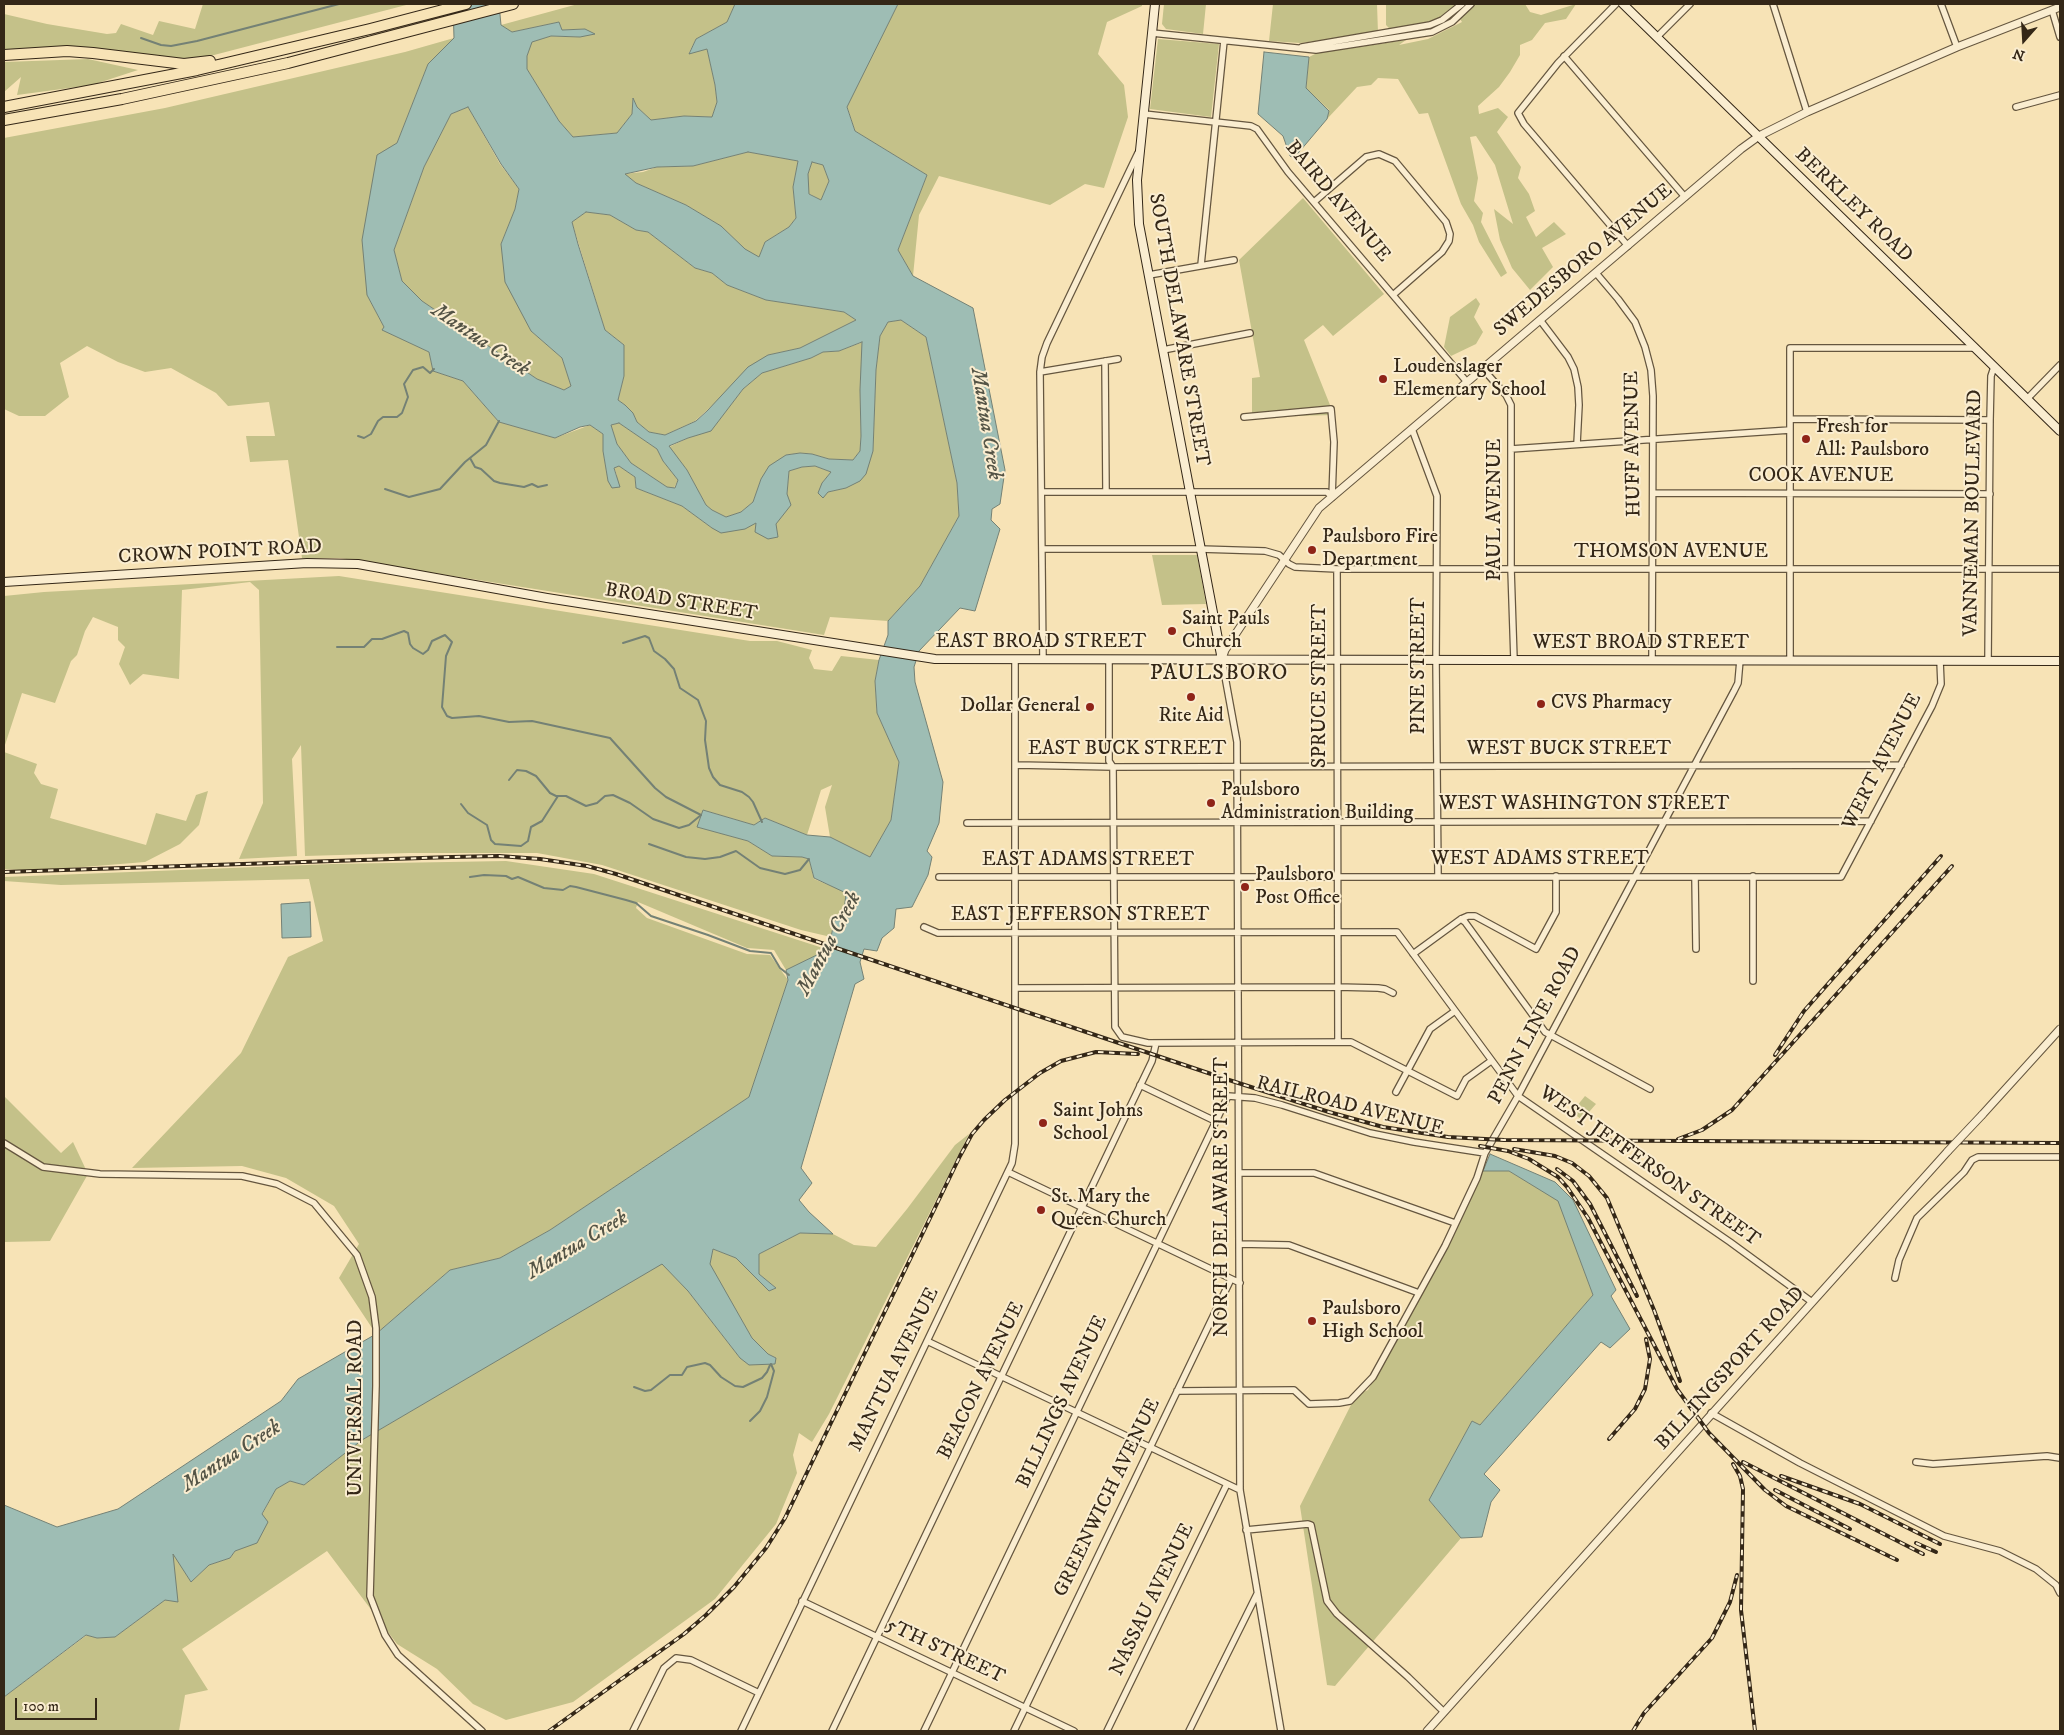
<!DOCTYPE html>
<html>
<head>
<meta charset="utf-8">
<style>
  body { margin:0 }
  #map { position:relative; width:2064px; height:1735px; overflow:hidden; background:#f7e3b6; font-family:"IM FELL DW Pica",serif }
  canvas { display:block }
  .frame { position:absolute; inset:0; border:5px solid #342717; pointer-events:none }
  .north { position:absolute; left:1999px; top:15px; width:50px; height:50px; -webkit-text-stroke:4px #faedd0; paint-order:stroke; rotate:199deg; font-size:14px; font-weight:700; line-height:20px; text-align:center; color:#342717 }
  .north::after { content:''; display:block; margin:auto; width:18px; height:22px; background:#342717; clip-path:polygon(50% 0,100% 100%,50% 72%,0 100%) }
  .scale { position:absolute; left:15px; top:1698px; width:82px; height:22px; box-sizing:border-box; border:2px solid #342717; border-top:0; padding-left:6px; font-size:15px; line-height:18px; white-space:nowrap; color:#342717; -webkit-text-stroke:4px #faedd0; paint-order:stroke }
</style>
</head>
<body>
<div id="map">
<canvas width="2064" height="1735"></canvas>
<div class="frame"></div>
<div class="north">N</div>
<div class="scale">100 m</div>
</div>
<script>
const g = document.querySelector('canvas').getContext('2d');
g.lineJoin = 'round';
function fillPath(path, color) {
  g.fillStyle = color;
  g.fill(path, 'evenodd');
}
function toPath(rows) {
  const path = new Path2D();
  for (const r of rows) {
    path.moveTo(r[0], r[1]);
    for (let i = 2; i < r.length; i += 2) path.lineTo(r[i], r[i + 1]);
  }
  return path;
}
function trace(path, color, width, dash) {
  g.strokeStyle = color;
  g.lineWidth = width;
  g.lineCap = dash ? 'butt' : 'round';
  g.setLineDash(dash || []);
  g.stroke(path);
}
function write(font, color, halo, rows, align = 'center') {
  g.font = font + ' "IM FELL DW Pica",serif';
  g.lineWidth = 4;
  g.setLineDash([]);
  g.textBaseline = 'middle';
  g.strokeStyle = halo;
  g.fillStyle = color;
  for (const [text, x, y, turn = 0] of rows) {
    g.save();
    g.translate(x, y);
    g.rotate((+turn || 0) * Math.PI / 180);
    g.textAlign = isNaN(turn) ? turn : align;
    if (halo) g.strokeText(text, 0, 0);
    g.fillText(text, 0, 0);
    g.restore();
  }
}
fillPath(toPath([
  [203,4,410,4,191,61,107,50,4,50,4,14,47,24,107,34,116,33,121,24,153,35,159,21,195,29],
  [578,4,735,4,727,22,696,39,689,53,707,49,715,85,717,102,712,117,684,116,651,120,637,107,633,99,632,114,617,133,573,137,559,121,527,69,527,56,531,42,551,36,580,37,585,29,562,30,559,22,512,32,501,25],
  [898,4,1142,4,1142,6,1107,22,1098,54,1124,85,1128,117,1104,188,1085,184,1050,205,939,176,919,215,913,276,898,250,927,175,855,131,847,106],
  [1164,4,1206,4,1203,34,1166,29,1162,24],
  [1273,4,1377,4,1378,33,1300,43,1269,41],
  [1386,4,1459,4,1445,16,1430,24,1391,30,1386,25],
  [1475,4,1525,4,1530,12,1541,15,1576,4,1566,19,1545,23,1532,40,1520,45,1520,55,1510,72,1499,87,1478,106,1479,114,1498,108,1508,117,1497,132,1521,167,1518,178,1529,194,1535,211,1526,217,1536,237,1554,222,1566,234,1542,248,1553,267,1530,290,1512,268,1500,240,1494,209,1513,224,1495,165,1476,136,1470,137,1478,178,1474,201,1483,213,1481,222,1507,273,1501,277,1479,242,1473,225,1461,204,1428,113,1419,114,1398,79,1378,78,1371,85,1357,87,1327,119,1329,110,1306,88,1309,57,1317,53,1406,40,1399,45,1428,39,1462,22,1460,19],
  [454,38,428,64,397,143,367,295,384,327,383,330,429,352,433,371,463,381,499,422,555,438,590,425,603,434,603,451,608,480,617,476,614,467,619,466,635,477,636,488,682,506,712,528,757,522,776,524,787,494,789,471,802,467,815,466,831,472,822,483,828,492,846,488,873,451,876,370,880,336,888,322,901,320,926,337,957,483,959,516,920,586,888,621,830,617,824,635,340,558,302,558,288,460,250,462,246,436,275,436,269,402,228,406,216,393,171,368,145,372,118,362,87,346,60,363,69,397,45,416,19,416,4,409,4,138,165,108,405,52],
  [1158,39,1219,44,1211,117,1150,109],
  [88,59,138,70,92,85,17,95,21,77,4,92,4,62],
  [468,107,500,164,519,189,515,209,501,244,531,331,562,358,571,386,564,390,537,379,422,301,402,281,394,250,424,167,451,114],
  [748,152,798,161,793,187,796,218,789,227,765,242,759,257,745,250,721,226,686,205,636,183,624,174,643,172,657,167,693,166],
  [812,162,823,165,829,181,821,200,808,193,808,174],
  [1303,198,1384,294,1333,336,1323,325,1304,340,1334,415,1252,417,1252,378,1260,377,1239,260],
  [586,212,610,215,636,230,648,232,695,268,712,273,727,285,766,300,844,312,856,320,800,348,768,355,695,421,665,435,649,432,637,422,633,413,625,405,618,400,624,376,624,345,605,330,572,222],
  [1476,298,1480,304,1474,317,1483,332,1476,344,1451,356,1444,347,1450,317],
  [863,342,860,390,861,436,860,451,853,460,829,459,812,454,801,453,786,455,761,479,753,502,741,512,726,517,712,510,706,505,687,470,669,447,688,438,711,430,743,389,762,373,811,358,823,352,839,351],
  [619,423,657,449,663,461,678,480,674,488,667,487,631,463,617,444,611,425],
  [1152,555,1197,555,1206,604,1162,605],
  [339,576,750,641,777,641,812,650,809,658,814,669,832,671,841,656,879,660,875,681,877,713,899,762,891,820,870,857,830,837,825,807,832,785,821,790,807,835,765,818,754,825,703,810,698,827,748,841,772,856,802,857,809,859,814,879,846,892,844,912,834,922,831,937,801,930,602,865,537,853,409,853,305,856,301,745,292,759,297,856,239,859,263,803,259,590,250,582,182,590,179,679,143,674,130,685,119,664,125,647,118,640,118,627,93,617,85,631,77,655,71,661,55,703,22,693,4,748,4,596,44,592],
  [4,752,37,764,34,773,41,784,58,789,50,818,146,845,156,813,186,821,196,795,208,791,199,825,180,844,145,862,34,871,4,869],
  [506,861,594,874,829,950,786,970,774,950,747,948,638,902,636,908,647,918,747,954,770,955,788,980,749,1097,550,1230,500,1258,450,1270,376,1334,339,1278,359,1244,334,1206,286,1178,242,1166,132,1168,241,1053,288,957,323,941,309,879,61,885,4,881,4,877,332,864],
  [4,1096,61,1153,73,1142,88,1174,50,1241,4,1242],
  [1585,1096,1596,1104,1582,1120,1572,1112],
  [969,1134,829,1414,812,1442,799,1433,793,1455,797,1473,776,1524,715,1599,573,1702,506,1720,473,1704,437,1669,397,1644,327,1551,182,1649,208,1690,185,1695,179,1731,4,1731,4,1697,87,1635,97,1638,115,1637,165,1600,173,1553,191,1582,209,1565,230,1558,235,1551,257,1542,262,1515,276,1489,290,1481,304,1485,362,1440,662,1263,688,1291,740,1358,776,1358,768,1354,752,1338,709,1264,713,1249,736,1258,769,1291,776,1288,759,1274,759,1254,800,1233,833,1234,854,1245,876,1247,907,1209,955,1145],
  [1483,1171,1509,1171,1559,1201,1593,1295,1480,1425,1472,1421,1429,1500,1461,1538,1335,1686,1327,1685,1300,1506,1356,1395,1368,1390]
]), '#c4c189');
const water = toPath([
  [453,4,499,4,501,25,512,32,559,22,562,30,585,29,595,34,580,37,551,36,532,42,527,56,527,69,559,121,573,137,617,133,632,114,633,98,637,107,651,120,684,116,712,117,717,102,715,85,707,49,689,54,696,39,727,22,735,4,898,4,847,107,855,131,927,175,898,250,913,276,973,308,1005,470,1000,504,992,509,991,520,1000,529,975,611,960,608,919,651,914,667,915,682,943,782,939,823,927,851,932,857,928,875,912,907,896,909,894,928,882,938,877,951,864,949,860,962,864,979,855,984,801,1168,812,1183,799,1200,809,1212,833,1234,800,1233,759,1254,759,1274,776,1288,769,1291,736,1258,713,1249,710,1264,752,1338,768,1354,776,1358,775,1364,749,1365,740,1358,688,1291,662,1264,362,1440,304,1485,290,1481,276,1489,262,1514,268,1522,257,1543,235,1551,230,1558,209,1565,191,1582,173,1554,178,1602,165,1600,115,1637,97,1638,86,1635,4,1697,4,1505,57,1527,118,1509,281,1401,298,1379,376,1334,450,1270,500,1258,550,1230,749,1097,788,980,786,970,829,949,833,943,831,937,834,922,844,912,846,893,814,878,809,859,802,857,772,856,748,841,697,827,703,810,754,825,765,818,807,835,830,837,870,857,891,820,899,762,877,713,875,681,879,660,888,635,888,621,920,586,959,516,957,483,926,337,901,320,888,322,880,336,876,370,873,451,866,474,860,481,846,488,828,492,823,498,818,493,822,483,831,472,815,466,802,467,789,471,787,494,791,505,776,524,778,537,768,539,755,532,756,523,745,529,721,533,712,528,682,506,636,488,635,477,619,466,614,468,620,487,612,488,608,481,603,451,603,434,590,425,580,427,555,438,499,422,463,381,433,371,429,352,382,330,384,327,367,295,362,240,377,155,397,143,428,64,454,38,453,4],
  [468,107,501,164,519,189,515,209,501,244,505,282,531,331,562,358,571,386,564,390,537,379,422,301,402,281,394,250,424,167,451,114,468,107],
  [748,152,798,161,793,187,796,218,789,227,765,242,759,257,745,249,721,226,686,205,636,183,625,174,657,167,693,166,748,152],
  [812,162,823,165,829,181,821,200,809,194,808,174,812,162],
  [586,212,610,215,636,230,648,232,695,268,712,273,727,285,766,300,844,312,856,320,800,348,768,355,748,367,708,410,696,421,665,435,649,432,637,422,633,413,625,405,618,400,624,376,624,345,605,330,578,244,572,222,586,212],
  [862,342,860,390,861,436,860,451,853,460,829,459,812,454,800,453,786,455,769,466,761,479,753,502,741,512,726,517,712,510,706,505,687,470,669,446,688,438,711,431,743,389,762,373,811,358,823,352,839,351,862,342],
  [619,423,657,449,663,461,678,480,675,488,667,487,631,463,617,444,611,425,619,423],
  [1264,52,1309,57,1306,88,1329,111,1327,119,1294,158,1290,156,1283,136,1258,114,1264,52],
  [310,902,311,937,282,938,281,904,310,902],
  [1490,1154,1555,1182,1573,1200,1616,1290,1611,1296,1630,1329,1610,1348,1601,1342,1484,1474,1500,1490,1491,1502,1482,1537,1461,1538,1429,1500,1472,1421,1480,1425,1593,1295,1558,1201,1509,1171,1483,1171,1490,1154]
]);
fillPath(water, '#9ebdb4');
trace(water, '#748175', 1);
trace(toPath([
  [141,38,161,45,171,46,197,41,339,4],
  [358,436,364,438,371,434,378,421,383,417,397,417,402,413,408,397,404,384,413,370,423,367,430,373,434,369],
  [470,458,475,467,481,469,494,481,500,483,524,487,532,484,538,487,547,485],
  [385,489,409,497,440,489,465,462,486,445,499,421],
  [623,643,645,636,649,638,654,651,665,659,674,669,680,688,698,700,706,721,705,740,709,768,713,777,720,785,742,792,749,797,753,802,762,822],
  [337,647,364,647,372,639,382,639,404,631,408,633,410,644,413,648,423,654,428,650,432,641,445,635,452,642,446,656,442,707,447,716,452,718,479,716,509,722,532,721,610,738,655,788,666,797,701,815],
  [509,780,517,770,526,771,536,776,550,793,556,796,566,796,586,806,597,803,605,796,613,795,630,803,653,819,679,828,689,825,701,815],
  [461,804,468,813,487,825,491,840,495,844,521,846,528,841,531,827,542,821,558,796],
  [649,844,686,857,705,859,720,857,736,851,760,868,785,874,800,870,809,859],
  [470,877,484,875,506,876,512,879,518,877,544,888,563,890,570,886,576,887,626,900,636,903,651,916,708,935,750,951,771,953,780,968,789,975],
  [634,1387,645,1391,651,1390,670,1375,682,1375,687,1367,705,1363,710,1365,721,1377,735,1386,743,1387,762,1378,767,1372,770,1365],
  [750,1421,760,1411,767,1397,774,1371,771,1364]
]), '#748175', 2);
const minor = toPath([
  [1616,4,1558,63,1518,113,1524,124,1628,246],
  [1773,4,1807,112],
  [1941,4,1957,47],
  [2052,10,2060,37],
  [1152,33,1316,50,1432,32,1452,22,1471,4],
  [1657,37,1690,4],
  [1302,47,1430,25,1442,20,1462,4],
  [1564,56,1685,197],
  [2016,107,2060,95],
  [1144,114,1251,126,1257,129,1288,172,1467,382],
  [1314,202,1366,157,1379,154,1395,161,1446,222,1450,234,1449,241,1442,252,1393,295],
  [1201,265,1224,41],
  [1596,273,1618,299,1635,322,1645,347,1651,370,1653,396,1652,660],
  [1149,275,1234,260],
  [1540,320,1568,357,1574,369,1578,387,1579,405,1577,444],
  [1163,350,1250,333],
  [1105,361,1106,491],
  [1483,369,1506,395,1511,405,1511,569,1514,660],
  [1040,372,1118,359],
  [2027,399,2060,365],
  [1244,417,1331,409,1334,442,1332,497],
  [1790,419,1990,420],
  [1412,429,1437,496,1436,660,1438,877],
  [1511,449,1790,430],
  [1042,492,1327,492,1332,497],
  [1653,493,1990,494],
  [1043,549,1200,549,1265,551,1279,555,1289,564,1295,567,1337,569,2060,569],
  [1337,569,1338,1042],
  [1043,660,1040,372,1042,357,1047,343,1138,153],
  [1109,660,1109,761,1113,767,1115,1027,1122,1037,1148,1043,1351,1042,1457,1096,1466,1079,1491,1061],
  [1222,660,1237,742,1240,1490,1281,1731],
  [1790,660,1790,348,1975,348],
  [1988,661,1990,420,1991,376,1994,367],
  [1017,765,1113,767,1901,765],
  [967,823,1871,821],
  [939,877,1841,877,1932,706,1941,684,1940,661],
  [1695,877,1696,949],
  [1461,919,1465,922,1545,1032,1650,1089],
  [924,927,938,933,1397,932,1518,1096,1730,1242,1812,1302],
  [1413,954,1461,919,1468,916,1475,916,1536,949,1556,912,1556,876],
  [1753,981,1753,876],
  [1015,988,1337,987,1378,988,1385,989,1393,993],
  [1140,1085,1215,1121],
  [1396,1092,1430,1029,1455,1011],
  [4,1143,43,1167,100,1174,242,1176,277,1184,314,1203,357,1255,372,1297,376,1328,376,1386,370,1596,385,1635,398,1655,482,1731],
  [1008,1172,1240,1283],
  [1240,1173,1314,1173,1455,1223],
  [1239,1244,1289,1245,1419,1293],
  [1895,1278,1899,1260,1917,1218,1964,1172,1972,1160,1978,1157,2060,1157],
  [927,1341,1240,1490],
  [1177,1391,1294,1390,1309,1404,1339,1403,1350,1401,1373,1377,1445,1246,1477,1178,1485,1153,1518,1096,1734,691,1738,683,1740,660],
  [1711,1413,1800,1463,1944,1536,2000,1551,2036,1569,2056,1585,2060,1593],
  [1916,1462,1933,1464,2047,1456,2060,1458],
  [1246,1530,1308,1524,1311,1525,1327,1601,1337,1614,1408,1677,1444,1712],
  [802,1601,1074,1731],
  [633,1731,664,1668,676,1658,691,1660,759,1693],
  [741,1731,1012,1163,1015,1144,1015,660],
  [832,1731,1128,1111,1152,1061,1156,1043],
  [924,1731,1228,1096,1255,1098,1282,1105,1370,1133,1414,1142,1485,1153],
  [1014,1731,1231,1279],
  [1107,1731,1227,1484],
  [1189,1731,1257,1594]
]);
const tertiary = toPath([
  [1222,659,1225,650,1319,508,1741,149,1759,136,1807,112,1957,47,2060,7],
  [1982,1115,2060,1029],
  [1427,1731,1948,1151]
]);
const secondary = toPath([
  [1155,4,1137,180,1139,224,1222,660],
  [1623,4,2060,431],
  [4,582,307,563,358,564,547,598,935,659,2060,661]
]);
const motorway = toPath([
  [4,55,67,51,93,53,184,64,210,61],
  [4,107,197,70,370,29,466,4],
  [4,120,122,99,288,63,513,4]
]);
trace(minor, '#65563f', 8);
trace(tertiary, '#65563f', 9);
trace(secondary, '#342717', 10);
trace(motorway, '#342717', 12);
trace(minor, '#faedd0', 5.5);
trace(tertiary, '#faedd0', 7);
trace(secondary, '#faedd0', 8);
trace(motorway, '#f7e3b6', 10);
const rail = toPath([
  [4,872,452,857,499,856,540,859,587,866,616,874,1229,1080,1329,1112,1383,1127,1448,1137,1504,1140,2060,1143],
  [1775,1055,1804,1011,1941,856],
  [1678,1139,1702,1130,1732,1110,1952,866],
  [1480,1146,1508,1151,1529,1159,1558,1177,1567,1187,1588,1218,1677,1389,1709,1433,1765,1490,1786,1506,1897,1560],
  [1514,1149,1555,1156,1572,1163,1589,1176,1607,1198,1654,1310,1680,1381],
  [1557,1169,1573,1181,1590,1204,1637,1296],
  [1609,1439,1635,1409,1645,1389,1650,1359,1646,1339],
  [1743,1462,1923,1554],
  [1733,1464,1740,1476,1743,1489,1741,1610,1755,1731],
  [1781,1476,1860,1504,1940,1544],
  [1775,1490,1850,1529],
  [1916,1543,1936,1552],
  [549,1731,684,1634,706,1615,734,1587,766,1548,785,1518,960,1156,972,1134,984,1120,1005,1100,1040,1073,1061,1061,1096,1052,1138,1054],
  [1633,1731,1644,1713,1712,1638,1730,1602,1737,1575]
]);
trace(rail, '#342717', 4);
trace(rail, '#faedd0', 2, [5.5]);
const tertiaryBridge = toPath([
  [1948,1151,1982,1115]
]);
trace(tertiaryBridge, '#65563f', 9, []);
trace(tertiaryBridge, '#faedd0', 7);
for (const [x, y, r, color] of [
  [1383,379,5,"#8f2418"],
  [1806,439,5,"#8f2418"],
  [1312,550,5,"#8f2418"],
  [1172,631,5,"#8f2418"],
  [1191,697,5,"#8f2418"],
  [1541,704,5,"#8f2418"],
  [1090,707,5,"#8f2418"],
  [1211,803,5,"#8f2418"],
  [1245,887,5,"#8f2418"],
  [1043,1123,5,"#8f2418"],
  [1041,1210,5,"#8f2418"],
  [1312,1321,5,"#8f2418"]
]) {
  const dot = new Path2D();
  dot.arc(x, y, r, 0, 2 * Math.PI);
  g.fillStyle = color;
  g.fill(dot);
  trace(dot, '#faedd0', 2);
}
write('20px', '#342717', '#faedd0', [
  ["BAIRD AVENUE",1337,202,50],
  ["BERKLEY ROAD",1853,206,44],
  ["SWEDESBORO AVENUE",1584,261,-40],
  ["SOUTH DELAWARE STREET",1178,330,80],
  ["HUFF AVENUE",1634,444,-91],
  ["COOK AVENUE",1821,477],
  ["PAUL AVENUE",1496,510,-90],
  ["VANNEMAN BOULEVARD",1974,513,-89],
  ["CROWN POINT ROAD",220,553,-3],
  ["THOMSON AVENUE",1671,553],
  ["BROAD STREET",681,603,9],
  ["EAST BROAD STREET",1041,643],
  ["WEST BROAD STREET",1641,644],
  ["PINE STREET",1420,666,-90],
  ["SPRUCE STREET",1321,686,-90],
  ["EAST BUCK STREET",1127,750],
  ["WEST BUCK STREET",1569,750],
  ["WERT AVENUE",1883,762,-63],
  ["WEST WASHINGTON STREET",1584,805],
  ["WEST ADAMS STREET",1540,860],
  ["EAST ADAMS STREET",1088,861],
  ["EAST JEFFERSON STREET",1080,916],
  ["PENN LINE ROAD",1536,1026,-62],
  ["RAILROAD AVENUE",1350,1107,14],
  ["WEST JEFFERSON STREET",1649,1167,35],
  ["NORTH DELAWARE STREET",1223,1197,-90],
  ["BILLINGSPORT ROAD",1731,1369,-48],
  ["MANTUA AVENUE",895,1370,-64],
  ["BEACON AVENUE",982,1381,-64],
  ["BILLINGS AVENUE",1063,1402,-65],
  ["UNIVERSAL ROAD",357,1408,-90],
  ["GREENWICH AVENUE",1108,1498,-64],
  ["NASSAU AVENUE",1153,1600,-64],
  ["5TH STREET",945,1652,25]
]);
write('20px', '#342717', '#faedd0', [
  ["Loudenslager",1393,368],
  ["Elementary School",1393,391],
  ["Fresh for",1816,428],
  ["All: Paulsboro",1816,451],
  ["Paulsboro Fire",1322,538],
  ["Department",1322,561],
  ["Saint Pauls",1182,620],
  ["Church",1182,643],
  ["CVS Pharmacy",1551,704],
  ["Dollar General",1080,707,"right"],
  ["Rite Aid",1191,717,"center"],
  ["Paulsboro",1221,791],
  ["Administration Building",1221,814],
  ["Paulsboro",1255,876],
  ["Post Office",1255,899],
  ["Saint Johns",1053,1112],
  ["School",1053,1135],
  ["St. Mary the",1051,1198],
  ["Queen Church",1051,1221],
  ["Paulsboro",1322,1310],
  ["High School",1322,1333]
], 'left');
write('italic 21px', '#545446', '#faedd0', [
  ["Mantua Creek",480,341,34],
  ["Mantua Creek",985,424,81],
  ["Mantua Creek",830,944,-62],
  ["Mantua Creek",578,1246,-31],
  ["Mantua Creek",232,1457,-33]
]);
g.letterSpacing = '1px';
write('22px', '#342717', '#faedd0', [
  ["PAULSBORO",1219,674]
]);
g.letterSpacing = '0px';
</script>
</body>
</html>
